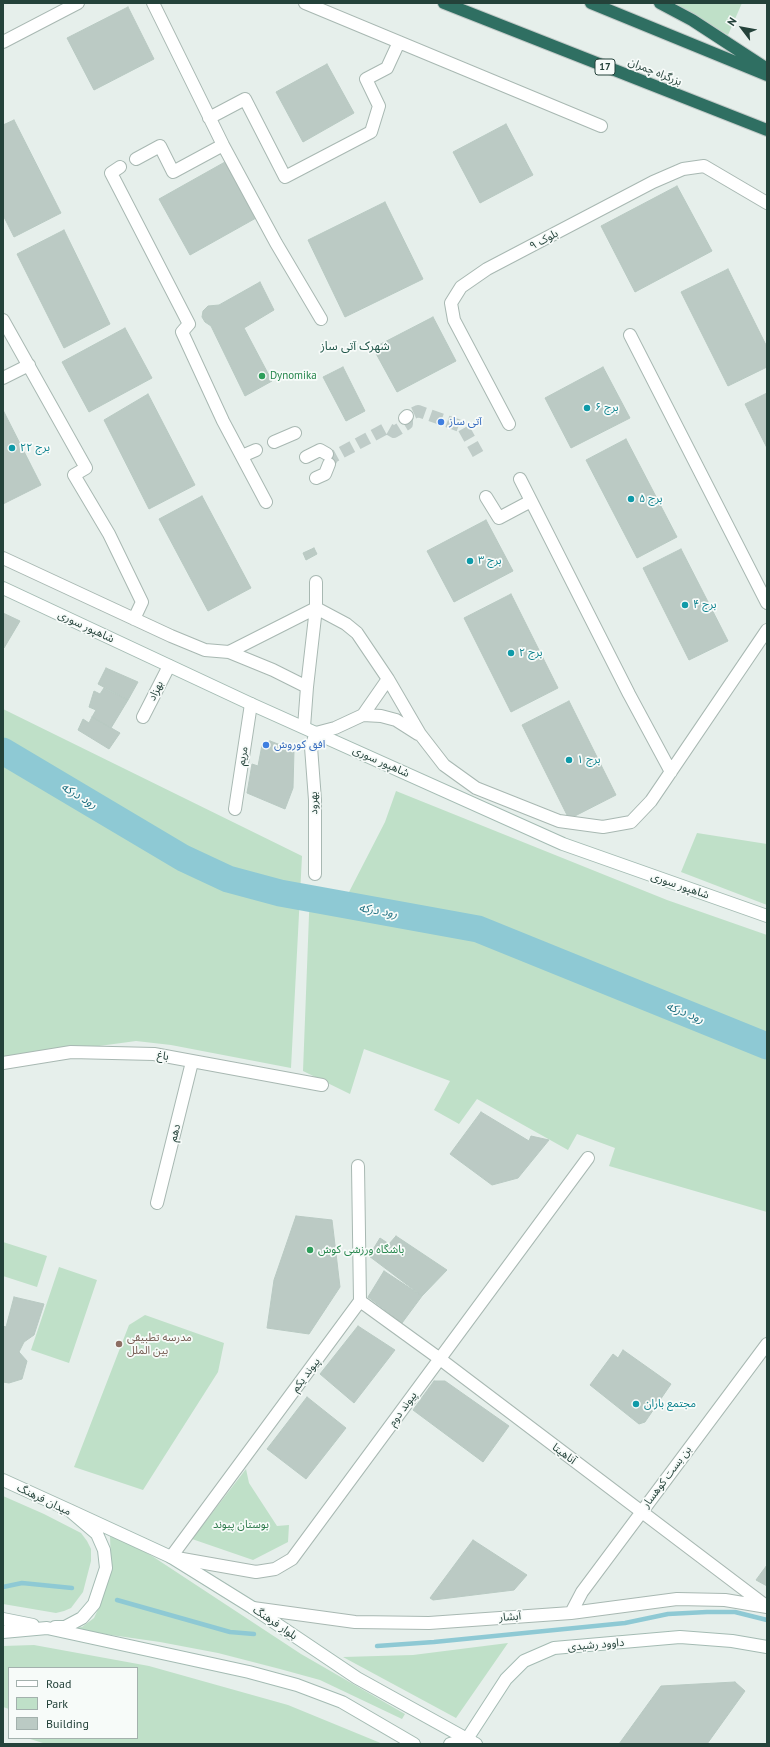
<!DOCTYPE html>
<html>
<head>
<meta charset="utf-8">
<style>
  body { margin:0 }
  #map { position:relative; width:770px; height:1747px; overflow:hidden; background:#e6efeb; font-family:"PT Sans",sans-serif }
  canvas { display:block }
  .frame { position:absolute; inset:0; border:4px solid #24423a; pointer-events:none }
  .legend { position:absolute; left:8px; top:1667px; width:130px; height:72px; box-sizing:border-box; background:#f7fbf9; border:1px solid #a3b1ad; margin:0; padding:5px 7px; list-style:none; font-size:12px; color:#24423a }
  .legend li { display:flex; align-items:center; gap:8px; height:20px }
  .legend b { width:20px; border:1px solid #a3b1ad }
  .north { position:absolute; left:722px; top:8px; width:40px; height:40px; -webkit-text-stroke:3px #f7fbf9; paint-order:stroke; rotate:302deg; font-size:11px; font-weight:700; line-height:16px; text-align:center; color:#24423a }
  .north::after { content:''; display:block; margin:auto; width:14px; height:18px; background:#24423a; clip-path:polygon(50% 0,100% 100%,50% 72%,0 100%) }
</style>
</head>
<body>
<div id="map">
<canvas width="770" height="1747"></canvas>
<div class="frame"></div>
<ul class="legend">
<li><b style="height:5px;background:#fff"></b>Road</li>
<li><b style="height:11px;background:#bfe0c8"></b>Park</li>
<li><b style="height:11px;background:#bbcac4"></b>Building</li>
</ul>
<div class="north">N</div>
</div>
<script>
const g = document.querySelector('canvas').getContext('2d');
g.lineJoin = 'round';
function fillPath(path, color) {
  g.fillStyle = color;
  g.fill(path, 'evenodd');
}
function toPath(rows) {
  const path = new Path2D();
  for (const r of rows) {
    path.moveTo(r[0], r[1]);
    for (let i = 2; i < r.length; i += 2) path.lineTo(r[i], r[i + 1]);
  }
  return path;
}
function trace(path, color, width, dash) {
  g.strokeStyle = color;
  g.lineWidth = width;
  g.lineCap = dash ? 'butt' : 'round';
  g.setLineDash(dash || []);
  g.stroke(path);
}
function write(font, color, halo, rows, align = 'center') {
  g.font = font + ' "PT Sans","Noto Sans Arabic",sans-serif';
  g.lineWidth = 3.5;
  g.setLineDash([]);
  g.textBaseline = 'middle';
  g.strokeStyle = halo;
  g.fillStyle = color;
  for (const [text, x, y, turn = 0] of rows) {
    g.save();
    g.translate(x, y);
    g.rotate((+turn || 0) * Math.PI / 180);
    g.textAlign = isNaN(turn) ? turn : align;
    if (halo) g.strokeText(text, 0, 0);
    g.fillText(text, 0, 0);
    g.restore();
  }
}
fillPath(toPath([
  [669,3,742,3,728,35],
  [3,709,302,856,291,1068,171,1045,136,1041,3,1059],
  [396,791,667,900,767,935,767,1212,609,1166,615,1148,577,1134,568,1150,477,1099,459,1124,434,1110,450,1081,364,1049,350,1094,303,1071,310,889,348,894,385,822],
  [697,833,767,844,767,905,681,872],
  [3,1242,47,1256,37,1287,3,1276],
  [59,1267,97,1280,69,1363,31,1350],
  [145,1315,224,1343,218,1372,143,1490,74,1467,129,1325],
  [246,1469,249,1483,277,1526,289,1525,288,1542,253,1560,192,1539],
  [3,1496,44,1514,81,1533,87,1541,91,1549,91,1561,83,1592,71,1608,64,1611,56,1613,3,1604],
  [110,1535,127,1542,152,1556,301,1654,405,1714,402,1719,320,1680,280,1669,218,1653,160,1642,69,1629,82,1627,94,1618,101,1603,111,1566],
  [508,1643,456,1718,343,1657,413,1655],
  [34,1645,149,1666,288,1705,383,1744,46,1744,27,1738,137,1738,137,1668,9,1668,9,1709,3,1707,3,1646]
]), '#bfe0c8');
trace(toPath([
  [3,1587,22,1583,72,1588],
  [117,1600,230,1632,254,1634],
  [377,1646,434,1642,625,1623,668,1614,707,1612,735,1612,767,1620]
]), '#8ec9d4', 4.5);
trace(toPath([
  [3,751,183,858,228,879,280,893,478,929,767,1046]
]), '#8ec9d4', 27);
const building = toPath([
  [128,7,154,59,94,90,67,38,128,7],
  [327,64,354,113,303,142,276,92,327,64],
  [14,120,61,213,14,237,3,215,3,125,14,120],
  [506,124,533,175,480,203,453,152,506,124],
  [225,162,256,218,190,255,159,199,225,162],
  [677,186,712,251,635,292,601,226,677,186],
  [385,202,423,279,345,317,308,240,385,202],
  [64,230,110,324,64,348,17,254,64,230],
  [728,269,767,347,767,367,728,386,681,292,728,269],
  [260,282,274,310,244,328,272,381,245,396,211,326,205,322,202,317,203,311,208,306,219,305,260,282],
  [433,317,456,361,397,392,373,348,433,317],
  [125,328,152,378,89,412,62,362,125,328],
  [343,367,365,411,346,421,323,377,343,367],
  [603,367,630,418,571,448,545,398,603,367],
  [767,393,767,448,745,404,767,393],
  [148,394,195,485,149,509,104,420,148,394],
  [3,410,41,485,3,504,3,410],
  [626,439,677,537,637,558,586,460,626,439],
  [202,496,251,588,208,611,159,519,202,496],
  [486,520,513,571,454,602,427,551,486,520],
  [314,548,317,554,306,560,303,553,314,548],
  [681,549,728,641,689,660,643,568,681,549],
  [511,594,558,688,511,712,464,618,511,594],
  [3,613,20,621,4,648,3,648,3,613],
  [106,668,138,682,128,700,98,684,106,668],
  [104,688,128,700,111,728,92,717,96,710,89,707,94,691,100,694,104,688],
  [569,701,616,795,569,819,522,725,569,701],
  [92,717,120,733,109,749,78,730,83,719,89,723,92,717],
  [270,741,294,750,293,788,285,809,247,793,252,764,258,766,262,745,270,741],
  [481,1112,529,1141,531,1136,549,1140,518,1178,492,1185,450,1154,481,1112],
  [296,1216,332,1220,340,1287,309,1334,267,1328,274,1280,296,1216],
  [396,1236,447,1270,422,1296,369,1256,380,1238,389,1244,396,1236],
  [384,1271,422,1296,402,1323,368,1297,384,1271],
  [14,1297,44,1304,34,1335,24,1342,19,1352,27,1361,22,1379,9,1383,3,1382,3,1326,6,1327,14,1297],
  [358,1326,395,1350,354,1403,320,1374,358,1326],
  [623,1350,671,1384,645,1422,639,1424,590,1385,613,1354,618,1358,623,1350],
  [434,1381,445,1381,509,1426,483,1462,413,1410,434,1381],
  [307,1397,346,1428,306,1479,267,1449,307,1397],
  [473,1540,527,1575,514,1590,433,1600,430,1598,473,1540],
  [767,1565,767,1586,756,1580,767,1565],
  [735,1682,745,1691,707,1744,619,1744,661,1686,735,1682]
]);
fillPath(building, '#bbcac4');
trace(building, '#b8c9c2', 1);
trace(toPath([
  [329,464,333,457,387,428,394,432,407,424,407,416,418,411,463,427,478,454]
]), '#bfccc8', 12, [12, 6]);
const street = toPath([
  [153,3,223,145,276,243,321,319],
  [305,3,601,126],
  [3,42,78,3],
  [209,118,245,99,285,177,371,132,379,106,366,79,387,68,399,42],
  [136,159,160,146,173,172,223,145],
  [120,167,111,173,189,324,182,332,223,421,266,502],
  [3,320,86,468,74,475,109,534,142,602,134,619],
  [630,335,767,603],
  [3,378,29,365],
  [405,418,407,416],
  [509,424,454,320,451,303,461,287,487,269,653,182,683,169,704,166,767,203],
  [274,442,295,433],
  [242,456,256,450],
  [306,457,320,450,327,454],
  [316,478,325,474,329,464],
  [520,479,629,694,671,772],
  [486,497,499,518,531,501],
  [3,558,171,636,205,650,229,652,316,608],
  [316,608,346,624,357,633,388,679,420,734,444,765,476,788,559,821,603,827,631,822,651,801,767,630],
  [229,652,273,670,307,687],
  [363,715,381,716,396,720,418,734],
  [143,717,169,666],
  [304,727,307,687,316,608,316,582],
  [235,809,251,704],
  [315,874,315,800,311,747,316,733,335,728,363,715,388,679],
  [3,1063,71,1052,154,1054,322,1085],
  [358,1166,360,1301,171,1557,256,1572,275,1569,292,1559,588,1158],
  [157,1203,192,1062],
  [360,1301,440,1359,766,1606],
  [253,1608,355,1622,429,1623,571,1613,677,1599,725,1600,767,1607],
  [571,1613,582,1592,767,1344]
]);
const secondary = toPath([
  [3,588,251,704,563,844,767,916],
  [3,1480,69,1510,97,1534,104,1550,106,1568,94,1604,82,1618,65,1627,55,1627],
  [69,1510,171,1557,253,1608,357,1678,476,1744],
  [3,1619,33,1625],
  [3,1632,47,1628,249,1672,297,1685,342,1702,414,1744],
  [450,1744,467,1739,506,1679,524,1661,554,1648,680,1637,732,1641,767,1647]
]);
const highway = toPath([
  [444,3,767,130],
  [591,3,767,75],
  [660,3,692,20,767,69]
]);
trace(street, '#a8b8b2', 14);
trace(secondary, '#a4bbb3', 14);
trace(highway, '#c2cac8', 14);
trace(street, '#fff', 12);
trace(secondary, '#fff', 12);
trace(highway, '#2f6f62', 12);
for (const [x, y, r, color] of [
  [262,376,4,"#2e9e5b"],
  [587,408,4,"#0f9aa8"],
  [441,422,4,"#3f7fe0"],
  [12,448,4,"#0f9aa8"],
  [631,499,4,"#0f9aa8"],
  [470,561,4,"#0f9aa8"],
  [685,605,4,"#0f9aa8"],
  [511,653,4,"#0f9aa8"],
  [266,745,4,"#3f7fe0"],
  [569,760,4,"#0f9aa8"],
  [310,1250,4,"#2e9e5b"],
  [119,1344,4,"#8d6e63"],
  [636,1404,4,"#0f9aa8"]
]) {
  const dot = new Path2D();
  dot.arc(x, y, r, 0, 2 * Math.PI);
  g.fillStyle = color;
  g.fill(dot);
  trace(dot, '#f7fbf9', 1.5);
}
for (const [x, y, w] of [
  [605,67,20]
]) {
  const box = new Path2D();
  box.roundRect(x - w / 2, y - 8, w, 16, 3);
  g.fillStyle = '#f7fbf9';
  g.fill(box);
  trace(box, '#24423a', 1);
}
write('bold 10px', '#24423a', null, [
  ["17",605,67]
]);
write('11px', '#24423a', '#f7fbf9', [
  ["بزرگراه چمران",655,72,22],
  ["بلوک ۹",544,240,-28],
  ["شاهپور سوری",86,627,25],
  ["بهزاد",156,691,-64],
  ["مریم",243,756,-81],
  ["شاهپور سوری",381,762,24],
  ["بهرود",314,803,-91],
  ["شاهپور سوری",680,886,19],
  ["باغ",163,1056,10],
  ["دهم",175,1133,-76],
  ["پیوند یکم",306,1375,-53],
  ["پیوند دوم",403,1409,-54],
  ["آناهیتا",564,1454,37],
  ["بن بست کوهسار",667,1477,-53],
  ["میدان فرهنگ",44,1500,26],
  ["آبشار",510,1617,-4],
  ["بلوار فرهنگ",275,1623,34],
  ["داوود رشیدی",596,1645,-5]
]);
write('11px', '#27864d', '#f7fbf9', [
  ["Dynomika",270,376],
  ["باشگاه ورزشی کوش",318,1250]
], 'left');
write('11px', '#0d838f', '#f7fbf9', [
  ["برج ۶",595,408],
  ["برج ۲۲",20,448],
  ["برج ۵",639,499],
  ["برج ۳",478,561],
  ["برج ۴",693,605],
  ["برج ۲",519,653],
  ["برج ۱",577,760],
  ["مجتمع باران",644,1404]
], 'left');
write('11px', '#366cbe', '#f7fbf9', [
  ["آتی ساز",449,422],
  ["افق کوروش",274,745]
], 'left');
write('11px', '#785e54', '#f7fbf9', [
  ["مدرسه تطبیقی",127,1338],
  ["بین الملل",127,1351]
], 'left');
write('11px', '#2d7a4b', '#f7fbf9', [
  ["بوستان پیوند",241,1525]
]);
write('12px', '#1f5548', '#f7fbf9', [
  ["شهرک آتی ساز",355,347]
]);
write('italic 12px', '#1c6f80', '#f7fbf9', [
  ["رود درکه",79,796,31],
  ["رود درکه",378,911,10],
  ["رود درکه",685,1013,22]
]);
</script>
</body>
</html>
